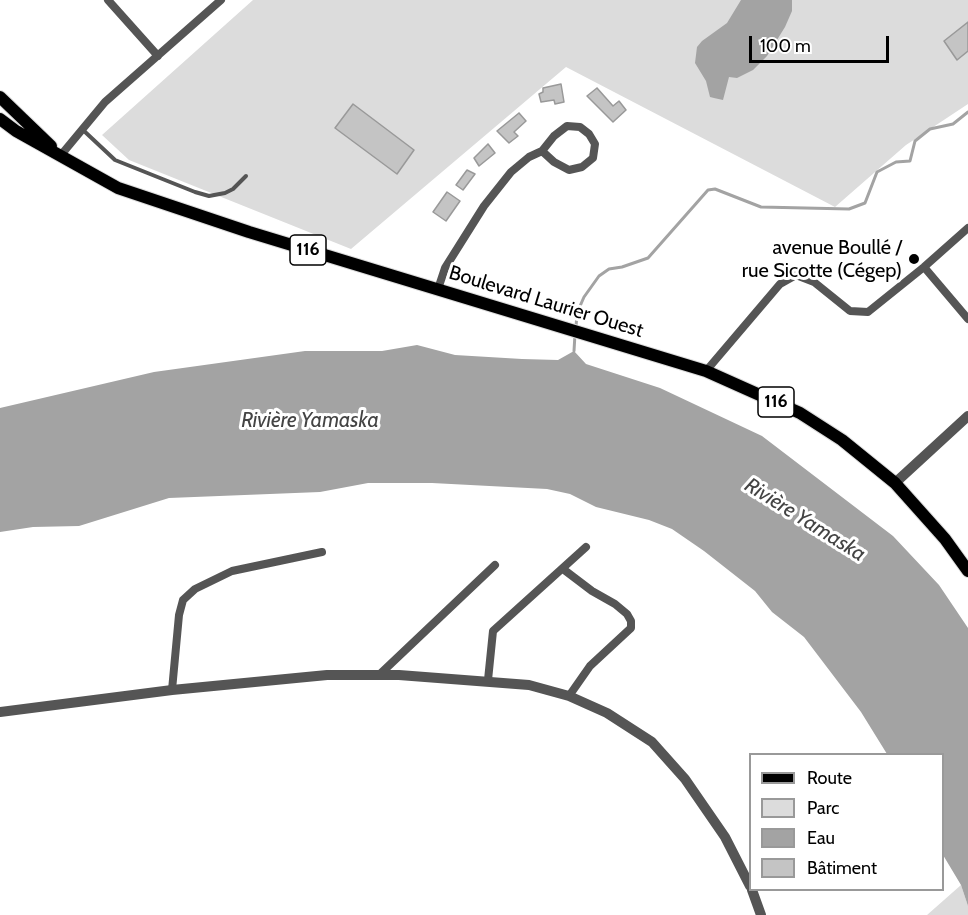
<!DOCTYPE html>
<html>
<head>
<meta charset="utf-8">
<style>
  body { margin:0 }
  #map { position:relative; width:968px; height:915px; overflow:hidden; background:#fff; font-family:Cabin,sans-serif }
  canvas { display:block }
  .legend { position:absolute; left:749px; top:753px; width:195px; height:138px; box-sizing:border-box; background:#fff; border:2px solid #999; margin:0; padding:8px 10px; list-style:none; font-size:18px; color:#000 }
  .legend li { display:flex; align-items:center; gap:12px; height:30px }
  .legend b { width:30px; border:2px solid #999 }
  .scale { position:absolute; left:749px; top:36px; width:140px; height:27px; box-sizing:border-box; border:3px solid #000; border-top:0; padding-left:8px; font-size:18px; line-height:21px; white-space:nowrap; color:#000; -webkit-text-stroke:4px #fff; paint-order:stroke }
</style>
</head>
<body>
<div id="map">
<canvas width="968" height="915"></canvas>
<ul class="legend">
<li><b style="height:8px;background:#000"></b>Route</li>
<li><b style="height:16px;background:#dcdcdc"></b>Parc</li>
<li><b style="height:16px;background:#a3a3a3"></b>Eau</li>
<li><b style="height:16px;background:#c4c4c4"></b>Bâtiment</li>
</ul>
<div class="scale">100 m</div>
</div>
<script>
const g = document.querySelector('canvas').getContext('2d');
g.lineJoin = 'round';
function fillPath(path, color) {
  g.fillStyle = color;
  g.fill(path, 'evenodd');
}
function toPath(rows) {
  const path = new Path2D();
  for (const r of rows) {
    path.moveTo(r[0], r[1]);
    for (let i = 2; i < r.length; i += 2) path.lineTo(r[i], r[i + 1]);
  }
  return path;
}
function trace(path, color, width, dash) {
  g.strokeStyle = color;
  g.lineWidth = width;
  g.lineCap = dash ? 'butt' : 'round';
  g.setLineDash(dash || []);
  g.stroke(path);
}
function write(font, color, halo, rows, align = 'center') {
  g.font = font + ' Cabin,sans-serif';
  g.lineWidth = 6;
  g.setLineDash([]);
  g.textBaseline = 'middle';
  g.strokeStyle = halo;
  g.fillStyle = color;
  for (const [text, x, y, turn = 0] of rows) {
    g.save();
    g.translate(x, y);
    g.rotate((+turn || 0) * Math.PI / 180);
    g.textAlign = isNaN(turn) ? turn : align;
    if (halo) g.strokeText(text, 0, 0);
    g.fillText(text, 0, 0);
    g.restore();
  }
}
fillPath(toPath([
  [253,0,968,0,968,104,906,145,835,207,566,67,351,249,129,160,102,135],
  [961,885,968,906,968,915,927,915]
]), '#dcdcdc');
fillPath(toPath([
  [741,0,792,0,792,11,785,27,767,56,753,70,737,78,729,77,723,100,714,98,710,97,706,81,695,63,697,47,702,41,727,23],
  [417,345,455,355,522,359,558,360,574,351,586,364,660,388,762,436,893,536,939,585,968,628,968,906,961,885,943,855,942,754,887,754,861,712,804,637,772,612,755,591,704,551,672,529,649,520,596,507,570,494,547,489,432,483,368,483,320,492,169,498,79,526,33,527,0,532,0,408,154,372,305,351,382,351]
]), '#a3a3a3');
trace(toPath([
  [576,327,577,313,584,297,599,276,609,269,622,267,648,258,708,190,715,189,761,207,849,209,865,203,877,172,896,162,910,161,915,141,930,129,953,124,968,112],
  [574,351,575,334]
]), '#a3a3a3', 3);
const building = toPath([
  [968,22,968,51,957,60,944,41,968,22],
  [561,84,564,102,555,104,554,100,541,102,539,94,543,92,543,88,561,84],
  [597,88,613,106,619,101,626,110,613,122,587,96,597,88],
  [353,104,414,150,397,174,335,128,353,104],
  [519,113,526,121,514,132,518,136,509,143,497,131,519,113],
  [488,144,495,153,479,166,474,158,488,144],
  [467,170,475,174,463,190,456,185,467,170],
  [447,192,460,201,446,221,433,212,447,192]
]);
fillPath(building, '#c4c4c4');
trace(building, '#999', 1.5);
const primary = toPath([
  [0,97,51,146],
  [0,119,16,131,118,188,249,232,706,371,800,413,842,440,895,483,945,539,968,571]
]);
trace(primary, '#dbdbdb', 14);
trace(toPath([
  [83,130,115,160,195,192,209,196,225,193,233,189,246,176]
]), '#555', 4);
trace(toPath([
  [108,0,158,56],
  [61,155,105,102,221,0],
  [924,267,968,319],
  [438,289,445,268,484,206,511,172,529,157,542,151,554,136,567,126,580,127,589,134,595,144,593,158,582,167,569,170,554,162,542,151],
  [706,371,780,284,796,275,814,282,850,311,868,312,924,267,968,228],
  [563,569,592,591,615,604,627,614,631,621,631,628,590,666,569,696],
  [379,675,495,565],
  [488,680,493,631,586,547],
  [172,690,179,615,183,600,195,589,232,571,322,552]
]), '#555', 8);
trace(toPath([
  [895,483,968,416],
  [0,712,172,690,327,675,399,675,529,685,569,696,607,713,652,742,685,779,725,837,750,886],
  [752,890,761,915]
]), '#555', 10);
trace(primary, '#000', 12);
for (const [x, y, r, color] of [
  [914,259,6,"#000"]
]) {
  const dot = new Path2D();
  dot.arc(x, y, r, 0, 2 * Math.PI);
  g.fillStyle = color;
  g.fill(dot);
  trace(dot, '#fff', 2);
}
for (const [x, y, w] of [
  [308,250,36],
  [776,402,36]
]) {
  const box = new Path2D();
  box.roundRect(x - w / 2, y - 15, w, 30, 4.5);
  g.fillStyle = '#fff';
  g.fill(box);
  trace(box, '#000', 1.5);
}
write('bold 18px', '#000', null, [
  ["116",308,250],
  ["116",776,402]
]);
write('20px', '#000', '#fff', [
  ["avenue Boullé /",902,248],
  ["rue Sicotte (Cégep)",902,271]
], 'right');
write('20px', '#000', '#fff', [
  ["Boulevard Laurier Ouest",546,302,17]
]);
write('italic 21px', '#444', '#fff', [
  ["Rivière Yamaska",310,421],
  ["Rivière Yamaska",805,520,32]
]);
</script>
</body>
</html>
